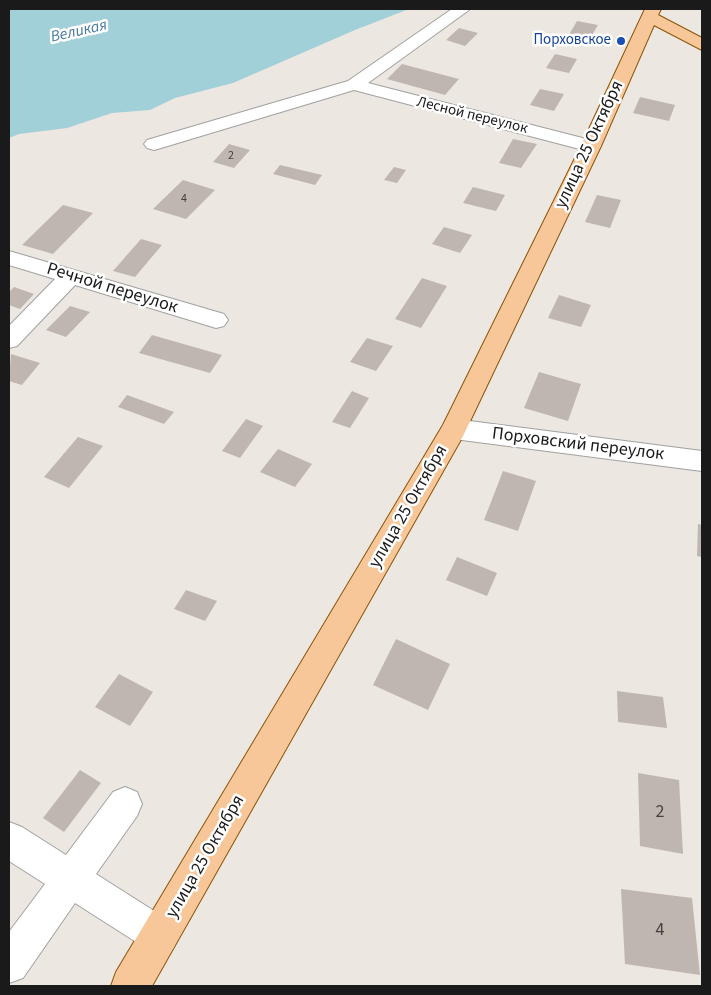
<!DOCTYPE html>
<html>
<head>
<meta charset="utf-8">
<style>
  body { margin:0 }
  #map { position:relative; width:711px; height:995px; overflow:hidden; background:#ece7e0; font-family:"Source Sans 3",sans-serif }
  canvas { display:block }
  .frame { position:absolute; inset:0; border:10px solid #1a1a1a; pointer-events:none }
</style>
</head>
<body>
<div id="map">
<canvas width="711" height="995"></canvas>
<div class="frame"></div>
</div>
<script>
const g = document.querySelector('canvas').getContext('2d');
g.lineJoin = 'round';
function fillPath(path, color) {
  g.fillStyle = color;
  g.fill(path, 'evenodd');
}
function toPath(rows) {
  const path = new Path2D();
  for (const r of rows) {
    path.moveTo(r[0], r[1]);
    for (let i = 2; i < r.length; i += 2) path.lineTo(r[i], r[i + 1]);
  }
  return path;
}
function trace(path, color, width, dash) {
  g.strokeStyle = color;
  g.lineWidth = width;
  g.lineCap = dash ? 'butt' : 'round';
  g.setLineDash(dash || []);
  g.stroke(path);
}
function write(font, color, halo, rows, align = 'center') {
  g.font = font + ' "Source Sans 3",sans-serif';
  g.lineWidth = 5;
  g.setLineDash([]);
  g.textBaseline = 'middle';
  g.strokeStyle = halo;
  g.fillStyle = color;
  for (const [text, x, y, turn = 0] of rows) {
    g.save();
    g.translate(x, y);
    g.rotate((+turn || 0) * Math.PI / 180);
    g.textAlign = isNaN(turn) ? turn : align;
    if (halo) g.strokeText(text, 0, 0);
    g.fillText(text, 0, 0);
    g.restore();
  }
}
fillPath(toPath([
  [9,9,409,9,355,30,233,83,175,98,150,110,112,113,67,128,19,134,9,138]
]), '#a2d0d8');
fillPath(toPath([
  [577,21,598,25,588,42,567,38],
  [459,28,478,33,465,46,446,40],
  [555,54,577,59,569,73,546,68],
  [402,64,459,79,445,95,387,79],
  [540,89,564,94,554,111,530,105],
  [640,97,675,105,669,121,633,113],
  [513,139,537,144,521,168,499,163],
  [229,144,250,150,234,168,213,162],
  [280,165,322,175,315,185,273,174],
  [394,167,406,170,397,183,384,180],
  [183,180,215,190,186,219,153,209],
  [473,187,505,195,496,211,463,203],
  [597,195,621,200,610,228,585,222],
  [63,205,93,213,53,254,22,245],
  [444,227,472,235,460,253,432,244],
  [141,239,162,245,135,277,113,271],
  [422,278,447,286,421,328,395,319],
  [14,287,34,294,20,309,9,305,9,292],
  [559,295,591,305,581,327,548,318],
  [70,306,90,312,66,337,46,330],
  [152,335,222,355,210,373,139,353],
  [367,338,393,346,376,371,350,362],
  [11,354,40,363,22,385,9,381],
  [539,372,581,384,568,421,524,408],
  [352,391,369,398,350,428,332,422],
  [127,395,174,412,164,424,118,407],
  [246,419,263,426,240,458,222,451],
  [78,437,103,446,69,488,44,477],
  [278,449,312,464,295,487,260,472],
  [503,471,536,481,518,531,484,520],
  [698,524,702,525,702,557,697,556],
  [457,557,497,573,487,596,446,580],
  [186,590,217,601,205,621,174,609],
  [396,639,450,664,428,710,373,685],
  [119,674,153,692,130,726,95,707],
  [617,691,663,697,667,728,618,722],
  [80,770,101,783,64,832,43,818],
  [638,773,679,780,683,854,640,846],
  [621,889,692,898,700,975,625,964]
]), '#c0b6b0');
const minor = toPath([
  [452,9,469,10,368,83,598,142,601,146,598,150,591,152,354,90,161,148,154,150,147,148,144,144,147,140,348,81,452,9],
  [9,251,224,314,228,320,224,326,216,328,75,285,17,346,9,348,9,326,55,279,9,265,9,251],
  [454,419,702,451,702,471,454,439,445,436,441,429,445,422,454,419],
  [125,787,137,792,142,804,137,816,96,874,173,923,179,936,173,949,160,955,147,949,75,903,23,978,9,983,9,932,45,884,9,861,9,822,22,827,66,855,113,792,125,787]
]);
const major = toPath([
  [645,9,661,9,658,15,702,38,702,50,654,25,601,146,463,436,152,986,111,986,116,972,443,425,581,146,645,9]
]);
trace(minor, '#a1a1a1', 2);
trace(major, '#8b5406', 2);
fillPath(minor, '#fff');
fillPath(major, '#f7c79a');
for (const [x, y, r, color] of [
  [621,41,5,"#1a4fb4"]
]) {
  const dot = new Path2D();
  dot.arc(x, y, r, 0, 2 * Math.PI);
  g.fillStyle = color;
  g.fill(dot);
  trace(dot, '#fff', 2);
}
write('12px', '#444140', null, [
  ["2",231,156],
  ["4",184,199]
]);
write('15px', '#164399', '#fff', [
  ["Порховское",611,41]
], 'right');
write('15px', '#1a1a1a', '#fff', [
  ["Лесной переулок",472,116,14]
]);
write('italic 16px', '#497a9e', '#fff', [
  ["Великая",79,32,-13]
]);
write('18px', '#1a1a1a', '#fff', [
  ["улица 25 Октября",590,145,-65],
  ["Речной переулок",112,289,17],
  ["Порховский переулок",578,445,7],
  ["улица 25 Октября",409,507,-60],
  ["улица 25 Октября",206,857,-60]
]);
write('18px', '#444140', null, [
  ["2",660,813],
  ["4",660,931]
]);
</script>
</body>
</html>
